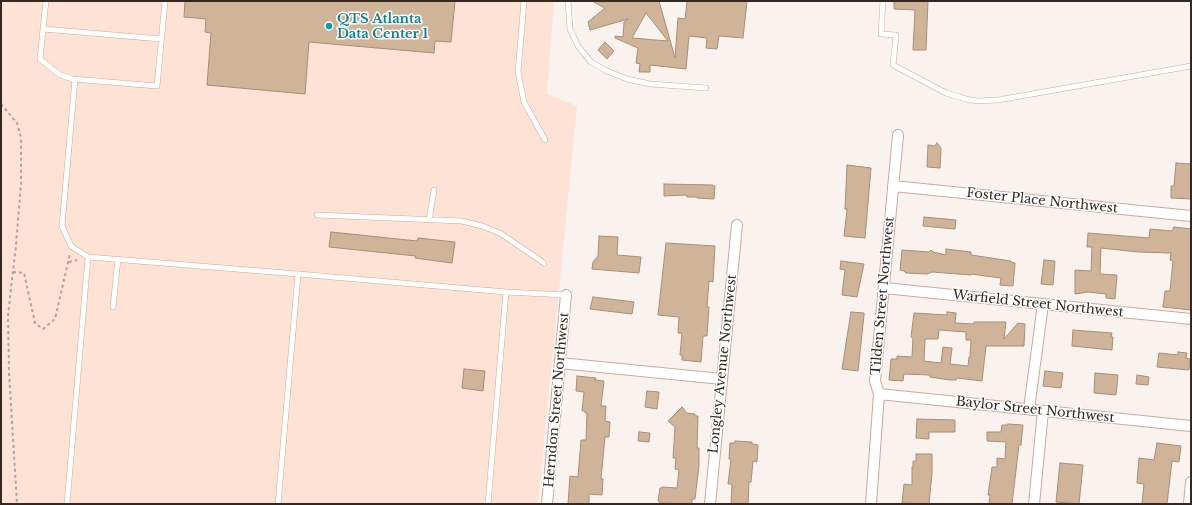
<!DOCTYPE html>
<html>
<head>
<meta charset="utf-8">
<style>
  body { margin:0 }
  #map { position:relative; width:1192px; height:505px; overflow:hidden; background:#faf2ef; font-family:"Libre Baskerville",serif }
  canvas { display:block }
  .frame { position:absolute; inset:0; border:2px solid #352721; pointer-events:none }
</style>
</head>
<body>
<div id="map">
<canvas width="1192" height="505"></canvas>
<div class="frame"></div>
</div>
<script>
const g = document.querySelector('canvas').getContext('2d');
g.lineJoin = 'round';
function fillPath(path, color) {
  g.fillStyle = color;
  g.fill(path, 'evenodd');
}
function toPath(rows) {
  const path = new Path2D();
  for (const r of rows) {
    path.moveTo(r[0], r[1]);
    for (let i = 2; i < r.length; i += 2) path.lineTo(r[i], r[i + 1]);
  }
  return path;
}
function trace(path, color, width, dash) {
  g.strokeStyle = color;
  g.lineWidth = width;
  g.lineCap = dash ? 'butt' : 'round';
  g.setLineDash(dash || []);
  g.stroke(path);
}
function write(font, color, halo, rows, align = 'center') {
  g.font = font + ' "Libre Baskerville",serif';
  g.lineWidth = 3;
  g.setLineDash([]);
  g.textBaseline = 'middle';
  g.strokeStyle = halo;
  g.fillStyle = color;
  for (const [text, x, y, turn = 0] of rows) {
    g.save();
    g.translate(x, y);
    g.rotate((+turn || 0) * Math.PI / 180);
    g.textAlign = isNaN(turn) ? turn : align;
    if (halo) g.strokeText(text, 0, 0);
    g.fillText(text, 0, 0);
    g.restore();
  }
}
fillPath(toPath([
  [1,1,554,1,547,94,577,106,538,504,1,504]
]), '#fee2d6');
const building = toPath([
  [185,1,455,1,451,42,435,41,434,53,309,42,305,94,207,85,211,33,205,32,206,19,184,17,185,1],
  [592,1,659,1,675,58,678,18,685,19,687,1,747,1,743,38,719,36,717,49,706,48,707,38,689,36,686,69,650,65,650,72,639,72,640,64,636,63,638,48,615,38,615,36,623,37,624,22,628,19,590,30,588,22,605,8,592,1],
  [646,13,668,41,632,38,646,13],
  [894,1,928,1,926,50,913,50,915,10,894,9,894,1],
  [605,42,614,51,607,59,598,50,605,42],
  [937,143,941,148,940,168,927,167,928,145,935,146,937,143],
  [1176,163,1191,164,1191,199,1171,198,1171,186,1174,186,1176,163],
  [847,165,871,168,865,238,844,236,847,209,845,209,847,165],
  [664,184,713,185,713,186,715,186,714,199,697,198,697,197,687,197,687,195,664,196,664,184],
  [924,217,956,220,955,229,923,226,924,217],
  [1174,227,1191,229,1191,310,1163,307,1165,291,1170,291,1173,261,1170,260,1171,253,1138,252,1101,248,1100,274,1117,275,1115,299,1106,298,1106,294,1088,292,1075,294,1075,270,1091,271,1092,247,1087,247,1088,233,1149,238,1150,229,1172,231,1174,227],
  [331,232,417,241,418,238,455,242,452,263,415,258,416,256,329,247,331,232],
  [599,236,618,237,617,255,641,257,639,273,592,269,593,262,598,256,599,236],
  [666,243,715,246,713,282,709,281,707,307,709,307,707,336,703,336,701,362,682,360,682,355,680,355,682,333,678,333,679,317,658,315,666,243],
  [946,249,971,252,971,255,1011,261,1011,262,1015,263,1013,286,1000,285,1001,278,971,274,971,275,932,272,927,274,906,273,904,271,900,270,902,250,929,252,931,250,933,252,946,255,946,249],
  [1044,260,1055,261,1053,285,1041,284,1044,260],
  [841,261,864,264,857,297,842,295,845,270,840,269,841,261],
  [593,297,634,302,632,314,590,309,593,297],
  [851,312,864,313,864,315,858,371,842,369,851,312],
  [947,312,956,313,955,323,974,324,974,322,1006,322,1004,339,1018,323,1025,324,1024,346,986,346,982,381,957,378,956,380,950,380,930,377,930,375,904,374,903,381,889,380,891,359,897,359,897,356,912,357,913,338,911,337,914,313,947,315,947,312],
  [939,330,966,332,966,340,971,340,970,357,969,357,968,366,950,364,952,348,943,347,941,363,924,361,925,339,938,339,939,330],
  [1073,330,1112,333,1111,337,1113,337,1112,350,1072,346,1073,330],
  [1178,352,1187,353,1186,358,1190,359,1189,370,1157,367,1159,353,1178,355,1178,352],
  [464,369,485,371,483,391,462,388,464,369],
  [1045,371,1063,373,1061,388,1043,386,1045,371],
  [1095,373,1118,375,1116,395,1094,393,1095,373],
  [1137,375,1149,377,1148,385,1136,384,1137,375],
  [577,376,596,378,595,380,604,381,601,406,606,406,605,421,610,422,609,437,605,437,601,479,603,479,602,495,589,494,589,504,568,504,570,476,578,477,581,440,586,440,587,413,585,413,585,411,582,411,584,392,576,391,577,376],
  [647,391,659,392,657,409,645,407,647,391],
  [682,407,687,413,695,414,695,416,698,416,697,448,699,448,699,465,695,499,692,499,692,504,660,503,660,501,658,501,660,488,662,488,662,487,677,488,679,470,675,469,676,458,673,458,675,427,668,421,682,407],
  [917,419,955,420,955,432,929,432,929,439,916,438,917,419],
  [1008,424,1023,425,1021,445,1019,445,1012,504,989,504,990,495,988,495,992,467,997,467,997,458,1005,459,1006,442,987,441,987,432,1001,432,1002,425,1008,425,1008,424],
  [639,432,650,433,649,442,638,441,639,432],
  [735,441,752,442,752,444,758,445,757,462,753,461,751,482,749,482,748,504,731,504,732,484,728,484,731,459,729,459,730,443,735,443,735,441],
  [1157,443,1181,446,1179,462,1172,461,1167,504,1142,504,1144,484,1137,483,1139,458,1154,460,1157,443],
  [916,454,932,454,932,473,929,504,902,503,904,484,912,485,912,467,913,467,913,461,916,461,916,454],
  [1060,463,1083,465,1079,504,1056,502,1060,463]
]);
fillPath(building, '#cfb49a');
trace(building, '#a88e75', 1);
const lane = toPath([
  [524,1,518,72,524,102,545,140],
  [568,1,570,29,578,46,591,62,607,71,627,79,650,84,706,88],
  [883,1,881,34,896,35,893,65,946,93,966,99,977,101,998,100,1191,66],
  [43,29,46,1],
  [161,39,43,29,40,59,60,75,73,79,157,86,165,1],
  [75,79,62,226,71,246,88,257],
  [317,215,462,221,482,226,500,233,544,263],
  [429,220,434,190],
  [113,307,118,259],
  [67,504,88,257,298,274],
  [278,504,298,274,506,292,566,295],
  [488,504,506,292]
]);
const street = toPath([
  [893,186,1191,216],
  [884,288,1191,319],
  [560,363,722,379],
  [879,394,1191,426],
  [1029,409,1043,304],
  [547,504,566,295],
  [710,504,737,225],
  [871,504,879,394,875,381,898,135],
  [1034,504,1043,411],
  [1189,504,1191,482]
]);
trace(lane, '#cea99a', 6);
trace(street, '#cea99a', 12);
trace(toPath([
  [1,104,17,123,21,138,21,183,16,245,8,315,9,372,17,504],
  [69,262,77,260],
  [13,272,24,273,35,323,43,329,55,319,70,254]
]), '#aea39f', 2, [3, 3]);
trace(lane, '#fff', 5);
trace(street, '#fff', 10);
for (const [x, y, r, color] of [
  [329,26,4,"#0f9aa8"]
]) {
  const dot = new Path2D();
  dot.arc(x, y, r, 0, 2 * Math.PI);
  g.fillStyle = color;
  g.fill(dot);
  trace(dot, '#fff', 1.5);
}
write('bold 13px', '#0d838f', '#fff', [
  ["QTS Atlanta",337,19],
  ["Data Center 1",337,34]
], 'left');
write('13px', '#352721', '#fff', [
  ["Foster Place Northwest",1042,201,6],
  ["Tilden Street Northwest",883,296,-85],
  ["Warfield Street Northwest",1038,304,6],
  ["Longley Avenue Northwest",723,364,-84],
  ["Herndon Street Northwest",557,400,-85],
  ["Baylor Street Northwest",1035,410,6]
]);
</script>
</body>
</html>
